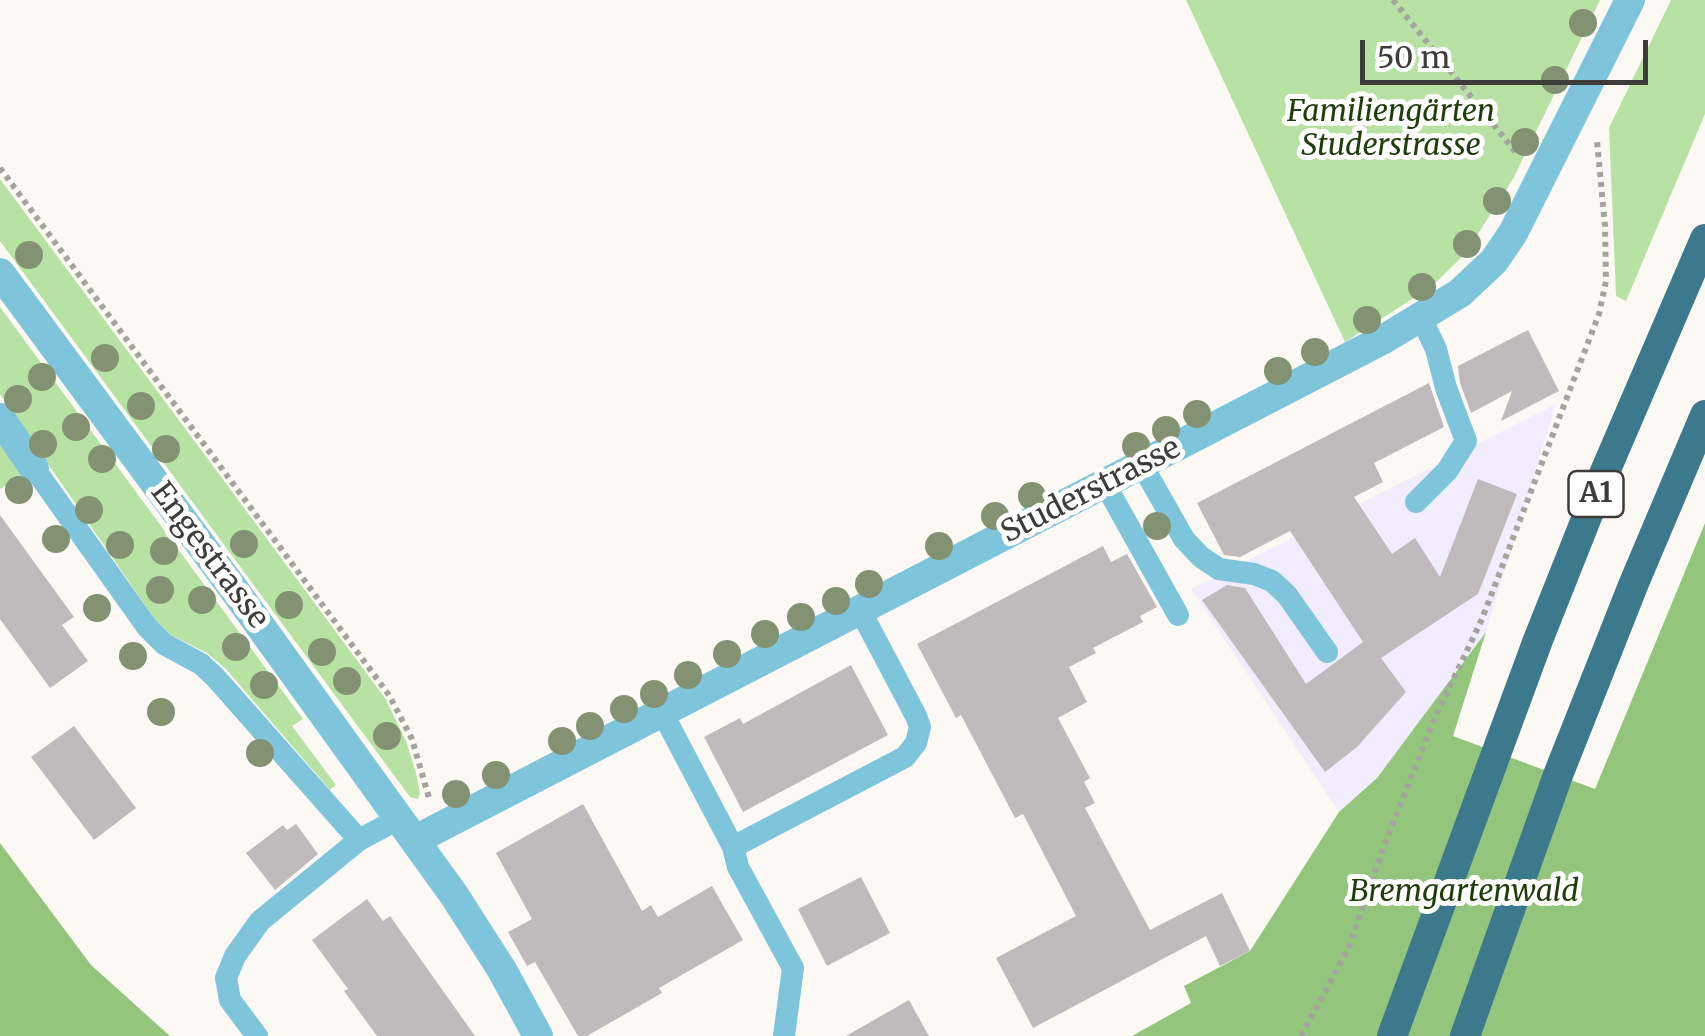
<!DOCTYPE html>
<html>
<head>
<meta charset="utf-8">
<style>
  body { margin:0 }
  #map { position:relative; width:1705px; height:1036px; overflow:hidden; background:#fcf9f4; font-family:Merriweather,serif }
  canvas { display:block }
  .scale { position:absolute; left:1360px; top:40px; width:288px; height:45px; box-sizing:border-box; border:5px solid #3d3c3a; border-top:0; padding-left:12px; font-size:30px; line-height:35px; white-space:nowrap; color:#3d3c3a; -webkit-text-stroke:8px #fff; paint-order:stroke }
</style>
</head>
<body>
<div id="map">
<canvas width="1705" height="1036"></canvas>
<div class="scale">50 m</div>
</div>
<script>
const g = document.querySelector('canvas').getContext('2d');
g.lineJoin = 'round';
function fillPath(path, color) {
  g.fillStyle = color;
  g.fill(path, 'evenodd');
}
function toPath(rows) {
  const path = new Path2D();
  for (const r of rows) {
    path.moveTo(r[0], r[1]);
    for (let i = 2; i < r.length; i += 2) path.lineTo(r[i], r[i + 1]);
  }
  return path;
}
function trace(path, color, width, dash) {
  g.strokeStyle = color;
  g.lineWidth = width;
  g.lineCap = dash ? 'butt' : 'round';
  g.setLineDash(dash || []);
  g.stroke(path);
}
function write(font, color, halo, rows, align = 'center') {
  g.font = font + ' Merriweather,serif';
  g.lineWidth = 10;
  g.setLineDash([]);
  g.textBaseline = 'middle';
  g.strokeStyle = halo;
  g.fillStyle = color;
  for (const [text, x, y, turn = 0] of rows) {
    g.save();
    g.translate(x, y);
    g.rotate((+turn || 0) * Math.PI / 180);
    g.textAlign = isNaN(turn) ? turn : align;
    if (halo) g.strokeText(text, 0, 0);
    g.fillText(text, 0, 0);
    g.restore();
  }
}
fillPath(toPath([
  [1556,404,1486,632,1377,778,1339,812,1191,589]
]), '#f1ecfe');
fillPath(toPath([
  [1186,0,1600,0,1513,179,1465,254,1431,287,1345,342],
  [1671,0,1705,0,1705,114,1626,301,1616,296,1609,128],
  [0,179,385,698,406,741,416,773,420,793,418,799,410,797,0,241],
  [0,307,303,719,292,726,336,785,330,790,225,668,207,653,171,635,156,621,0,394],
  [0,444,22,475,0,489]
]), '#b8e2a4');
fillPath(toPath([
  [1705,523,1705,1036,1132,1036,1191,1003,1184,986,1250,951,1339,812,1377,778,1486,632,1453,736,1595,789],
  [0,843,91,965,170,1036,0,1036]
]), '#94c57c');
fillPath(toPath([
  [1528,330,1559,391,1501,421,1512,391,1471,413,1460,383,1458,366],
  [1429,383,1444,427,1374,463,1383,482,1354,497,1392,554,1415,538,1440,577,1478,479,1517,494,1478,594,1381,658,1406,692,1357,747,1325,772,1202,600,1227,585,1245,588,1306,684,1363,642,1290,531,1240,557,1224,555,1197,503],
  [0,515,74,617,62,625,88,661,50,688,0,619],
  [1103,546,1111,562,1127,554,1157,607,1140,616,1143,622,1093,648,1096,653,1069,667,1087,702,1058,718,1090,778,1084,782,1095,803,1085,808,1150,930,1222,893,1250,951,1220,966,1206,936,1033,1028,996,958,1076,916,1023,814,1015,818,961,715,956,718,917,644],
  [851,665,888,735,743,812,704,737,740,718,743,724],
  [74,726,136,808,94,840,31,757],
  [583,804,642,911,651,905,658,917,712,886,743,940,659,988,662,993,587,1036,578,1036,535,962,527,966,508,932,532,919,496,853],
  [296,824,318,854,275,890,246,853,283,825,287,830],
  [861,877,890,933,827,966,798,909],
  [367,899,383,921,390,916,475,1036,377,1036,344,991,348,989,312,940],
  [909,1000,929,1036,846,1036]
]), '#c0babc');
trace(toPath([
  [1393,0,1518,155],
  [0,168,389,695,412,739,429,798],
  [1301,1036,1349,947,1381,854,1433,722,1482,619,1599,314,1606,281,1605,226,1597,141]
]), '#a5a3a0', 6, [5, 5]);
trace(toPath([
  [1142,465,1184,539,1201,557,1219,569,1254,574,1272,581,1287,595,1327,652],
  [34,468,147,627,164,644,201,664,215,677,359,840,400,818],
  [1105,484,1178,615],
  [1416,502,1447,471,1466,441,1446,388,1436,349,1421,318],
  [662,712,733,847,738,867,793,968,784,1036],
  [733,847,905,757,916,743,920,727,916,716,860,610],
  [257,1036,230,1000,226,978,235,956,260,921,359,840]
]), '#7ec5dc', 22);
trace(toPath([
  [0,418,34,468]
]), '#7ec5dc', 30);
trace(toPath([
  [415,840,1384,339,1460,293,1494,261,1513,233,1630,0]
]), '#7ec5dc', 30);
trace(toPath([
  [0,273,235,591,454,895,502,970,538,1036]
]), '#7ec5dc', 30);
trace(toPath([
  [1392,1036,1538,640,1604,474,1705,239],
  [1465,1036,1558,775,1634,583,1705,415]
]), '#3c798c', 30);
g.fillStyle = '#829273';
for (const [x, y] of [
  [1583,23],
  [1555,80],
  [1525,142],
  [1497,201],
  [1467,244],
  [29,255],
  [1422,287],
  [1367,320],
  [1315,352],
  [105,358],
  [1278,371],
  [42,377],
  [18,399],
  [141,406],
  [1197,414],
  [76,427],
  [1166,430],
  [43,444],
  [1136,446],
  [166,449],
  [102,459],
  [19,490],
  [1032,496],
  [89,510],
  [995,516],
  [1157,526],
  [56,539],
  [244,544],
  [120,545],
  [939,546],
  [164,551],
  [869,584],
  [160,590],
  [202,600],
  [836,601],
  [289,605],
  [97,608],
  [801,617],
  [765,634],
  [236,647],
  [322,652],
  [727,654],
  [133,656],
  [688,675],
  [347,681],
  [264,685],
  [654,694],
  [624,709],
  [161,712],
  [590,726],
  [387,736],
  [562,741],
  [260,753],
  [496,775],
  [456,794]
]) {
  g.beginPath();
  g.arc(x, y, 14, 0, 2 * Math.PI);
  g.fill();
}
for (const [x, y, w] of [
  [1596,494,55]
]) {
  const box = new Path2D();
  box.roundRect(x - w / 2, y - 23, w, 46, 8);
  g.fillStyle = '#fff';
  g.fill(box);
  trace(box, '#3d3c3a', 2.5);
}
write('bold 28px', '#3d3c3a', null, [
  ["A1",1596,494]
]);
write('italic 30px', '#1e3d09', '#fff', [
  ["Familiengärten",1391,113],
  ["Studerstrasse",1391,147],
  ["Bremgartenwald",1464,893]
]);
write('30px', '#3d3c3a', '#fff', [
  ["Studerstrasse",1091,491,-27],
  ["Engestrasse",209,556,53]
]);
</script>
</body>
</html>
